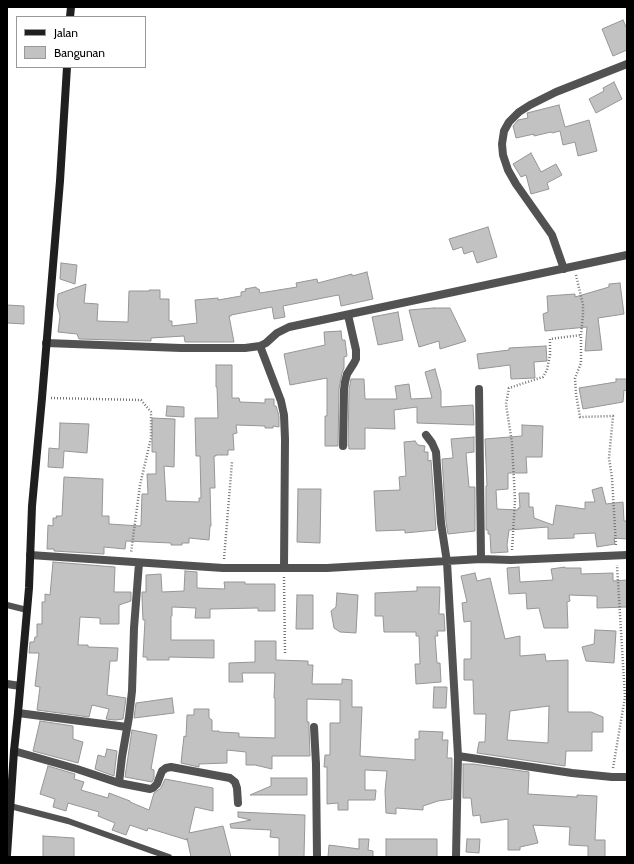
<!DOCTYPE html>
<html>
<head>
<meta charset="utf-8">
<style>
  body { margin:0 }
  #map { position:relative; width:634px; height:864px; overflow:hidden; background:#fff; font-family:Cabin,sans-serif }
  canvas { display:block }
  .frame { position:absolute; inset:0; border:8px solid #000; pointer-events:none }
  .legend { position:absolute; left:16px; top:16px; width:130px; height:52px; box-sizing:border-box; background:#fff; border:1px solid #999; margin:0; padding:5px 7px; list-style:none; font-size:12px; color:#000 }
  .legend li { display:flex; align-items:center; gap:8px; height:20px }
  .legend b { width:20px; border:1px solid #999 }
</style>
</head>
<body>
<div id="map">
<canvas width="634" height="864"></canvas>
<div class="frame"></div>
<ul class="legend">
<li><b style="height:5px;background:#1f1f1f"></b>Jalan</li>
<li><b style="height:11px;background:#c2c2c2"></b>Bangunan</li>
</ul>
</div>
<script>
const g = document.querySelector('canvas').getContext('2d');
g.lineJoin = 'round';
function fillPath(path, color) {
  g.fillStyle = color;
  g.fill(path, 'evenodd');
}
function toPath(rows) {
  const path = new Path2D();
  for (const r of rows) {
    path.moveTo(r[0], r[1]);
    for (let i = 2; i < r.length; i += 2) path.lineTo(r[i], r[i + 1]);
  }
  return path;
}
function trace(path, color, width, dash) {
  g.strokeStyle = color;
  g.lineWidth = width;
  g.lineCap = dash ? 'butt' : 'round';
  g.setLineDash(dash || []);
  g.stroke(path);
}
const building = toPath([
  [623,20,627,29,627,50,613,56,602,29,623,20],
  [614,82,622,99,596,113,589,99,604,91,603,88,614,82],
  [559,105,565,127,589,120,597,151,578,156,575,142,563,145,560,131,552,133,551,132,534,136,534,134,516,138,513,126,518,120,528,118,527,113,559,105],
  [531,153,541,172,556,164,562,175,547,183,549,189,531,194,526,175,521,177,513,164,531,153],
  [488,227,497,257,477,263,473,251,464,254,462,247,453,250,449,239,488,227],
  [61,263,77,265,75,284,60,279,61,263],
  [367,272,373,299,341,306,339,295,333,296,283,306,285,317,274,319,272,307,231,315,231,316,229,316,234,342,185,342,184,336,151,338,151,341,79,339,77,334,58,332,60,316,57,305,58,294,86,284,84,303,98,304,97,321,128,322,129,291,149,291,149,290,160,290,160,299,169,299,169,321,172,321,172,326,197,323,195,300,218,298,218,300,241,296,241,292,246,291,245,289,256,287,257,289,259,289,260,293,297,287,296,283,317,279,318,283,352,274,352,276,367,272],
  [620,283,624,314,598,318,602,350,585,351,587,327,545,331,543,314,548,312,547,296,575,294,575,297,609,287,609,284,620,283],
  [7,305,24,306,24,324,7,323,7,305],
  [434,308,450,308,466,341,440,349,439,341,419,347,409,310,434,308],
  [398,312,403,340,378,345,372,317,398,312],
  [341,331,342,340,345,340,347,356,344,357,344,368,342,373,339,389,338,446,325,446,325,416,327,416,327,378,290,385,284,354,325,345,324,332,341,331],
  [546,346,547,361,534,362,535,378,511,379,510,365,479,369,477,354,509,350,509,348,546,346],
  [216,365,232,365,232,398,239,398,240,402,265,403,265,399,274,399,274,406,276,406,279,416,279,427,273,426,273,428,265,428,265,426,236,425,237,433,233,434,234,450,228,450,228,455,216,455,216,456,214,456,215,488,210,488,211,526,210,526,209,540,189,538,189,543,182,543,182,545,171,545,171,543,126,541,125,549,104,547,104,554,54,551,54,549,47,549,48,525,53,526,53,518,57,518,56,516,62,516,64,477,103,479,102,516,109,516,109,524,140,526,141,525,142,494,148,494,147,474,156,474,156,452,152,452,152,418,175,419,174,467,164,466,166,501,199,502,199,498,201,498,200,456,196,456,195,418,218,418,217,387,216,387,216,365],
  [435,369,441,391,441,407,473,405,474,425,417,423,417,407,394,410,395,429,365,428,365,449,349,449,349,446,348,446,349,390,351,379,364,379,365,399,397,399,395,386,409,384,411,399,432,398,425,372,435,369],
  [616,379,627,379,627,391,624,390,623,402,583,409,579,388,616,382,616,379],
  [167,406,184,407,184,417,166,416,167,406],
  [60,423,89,424,87,453,64,451,63,468,48,467,49,448,59,449,60,423],
  [522,425,543,426,542,457,526,457,527,473,508,473,508,489,496,490,497,509,518,510,518,508,520,508,519,493,529,493,529,507,533,507,534,518,553,525,556,505,585,509,585,502,595,502,592,490,602,487,606,504,623,502,624,521,627,521,627,539,614,538,615,544,597,547,595,533,574,534,574,538,548,539,548,527,509,530,507,545,508,552,491,553,490,534,488,534,488,530,486,530,486,486,487,486,485,439,522,436,522,425],
  [474,437,474,452,466,453,469,487,475,487,475,531,448,534,446,522,442,459,453,458,451,439,474,437],
  [415,441,418,445,425,446,424,452,428,452,428,461,431,460,436,530,405,533,405,530,376,531,374,491,400,490,399,477,406,476,404,442,415,441],
  [298,489,321,489,320,543,297,542,298,489],
  [53,562,115,567,114,592,131,592,131,601,119,605,119,624,100,624,100,618,80,617,78,645,88,645,88,647,118,648,117,661,110,661,107,695,126,698,123,719,115,720,106,719,109,709,92,705,89,717,37,710,40,687,35,686,39,653,29,653,30,642,34,642,35,637,37,637,37,624,42,624,42,602,45,602,45,594,50,595,53,562],
  [519,567,520,582,553,580,551,569,565,567,565,568,581,568,581,574,613,573,613,581,627,580,627,607,597,608,597,596,569,595,570,601,567,602,568,628,544,628,539,608,527,609,526,593,509,594,507,568,519,567],
  [185,571,197,572,197,588,225,589,224,582,245,582,245,584,275,584,275,611,258,611,258,608,210,609,210,618,195,618,196,608,172,607,172,616,171,616,171,640,214,640,214,658,169,657,169,660,147,660,147,657,143,657,145,620,143,620,142,597,142,592,146,592,146,575,161,574,162,592,184,591,185,571],
  [475,573,477,581,490,578,505,639,520,636,520,656,545,654,546,661,568,660,568,712,591,712,603,717,603,732,592,732,592,751,566,751,565,766,477,753,479,742,485,742,486,714,474,714,473,680,464,680,464,659,471,659,471,621,464,622,462,603,467,602,461,576,475,573],
  [549,706,548,743,507,740,510,711,549,706],
  [417,587,440,587,439,614,444,614,445,631,437,631,438,636,435,636,437,663,440,663,441,682,416,684,415,664,420,664,419,636,416,636,416,632,384,632,383,616,375,616,375,593,417,591,417,587],
  [337,593,358,595,356,633,340,632,334,628,331,611,336,607,337,593],
  [297,595,313,595,313,629,296,629,297,595],
  [595,630,616,631,614,663,586,661,582,647,594,644,595,630],
  [255,641,276,641,276,660,308,661,308,665,313,665,312,684,342,684,342,679,352,680,352,707,362,707,360,756,415,760,415,739,419,739,419,731,443,732,442,740,448,740,447,758,452,758,452,799,438,801,423,806,423,810,396,808,396,814,386,813,385,791,387,771,365,770,365,790,376,790,375,800,348,800,348,810,338,810,338,803,327,804,327,767,324,767,325,755,330,755,330,723,340,723,340,700,307,699,307,722,309,722,309,727,310,756,272,756,272,769,255,765,246,765,246,752,227,750,227,763,199,764,199,767,181,763,184,736,186,737,187,715,194,715,194,709,209,709,209,718,212,720,212,731,219,731,219,732,239,733,239,737,275,738,275,698,274,698,275,673,242,673,243,682,229,682,229,663,255,662,255,641],
  [434,687,447,687,446,708,433,708,434,687],
  [172,698,174,713,134,718,136,703,172,698],
  [40,721,73,726,73,739,83,742,78,763,33,751,40,721],
  [132,730,157,735,151,769,154,770,154,778,152,782,125,777,132,730],
  [107,749,117,751,114,776,95,769,98,755,105,757,107,749],
  [463,764,473,764,529,772,528,794,577,797,577,795,597,796,595,840,605,840,605,857,588,857,588,846,569,845,570,827,533,825,538,843,520,847,520,850,508,850,508,819,481,823,480,815,473,816,471,798,463,798,463,764],
  [48,766,75,774,74,779,84,782,81,790,108,798,109,793,130,801,130,802,149,810,154,793,161,788,165,779,213,788,213,811,195,807,189,833,223,826,231,857,191,857,187,838,187,840,148,828,147,831,130,825,126,835,112,830,115,823,98,816,99,812,68,803,66,811,53,807,55,799,40,794,48,766],
  [271,778,307,778,307,795,250,795,271,786,271,778],
  [238,812,305,815,304,857,279,857,279,838,270,837,271,830,231,828,230,824,251,820,238,817,238,812],
  [43,836,74,838,74,857,43,857,43,836],
  [359,839,369,839,368,850,373,851,373,857,328,857,329,845,359,849,359,839],
  [386,839,437,839,437,857,386,857,386,839],
  [467,839,480,839,479,853,466,852,467,839]
]);
fillPath(building, '#c2c2c2');
trace(building, '#969696', 1);
trace(toPath([
  [576,275,583,305,583,315,581,335,581,363,575,378,576,394,580,417,613,416,609,458,612,478,616,546],
  [51,398,141,400,151,412,151,438,140,485,131,553],
  [512,550,515,500,512,443,506,404,509,388,543,377,547,370,550,355,550,339,581,335],
  [224,559,232,462],
  [284,577,285,653],
  [613,768,625,697,617,565]
]), '#747474', 2.5, [1, 2]);
trace(toPath([
  [7,605,27,610],
  [10,806,68,821,169,857]
]), '#525252', 6);
trace(toPath([
  [564,269,552,235,516,184,508,170,503,155,502,144,504,131,509,122,519,112,530,105,556,92,627,64],
  [46,343,181,348,245,348,260,346,266,343,277,333,289,327,627,255],
  [260,346,281,401,284,415,285,439,284,568],
  [479,389,481,559],
  [426,435,432,443,436,452,441,523,447,562,458,756,456,857],
  [343,446,344,390,345,382,347,374,354,363,356,359,356,350,348,315],
  [30,555,223,568,327,568,481,559,511,560,627,555],
  [7,684,20,686],
  [18,713,127,727],
  [314,727,316,764,317,857],
  [14,751,77,769,119,783,150,789,153,788,157,784,162,771,166,768,171,767,230,778,235,782,237,788,238,803],
  [458,756,572,773,612,777,627,777],
  [119,783,122,757,129,717,132,691,134,628,139,563]
]), '#525252', 8);
trace(toPath([
  [70,17,71,7],
  [7,855,14,751,18,713,29,588,32,506,42,398,60,181,67,67]
]), '#1f1f1f', 8);
</script>
</body>
</html>
